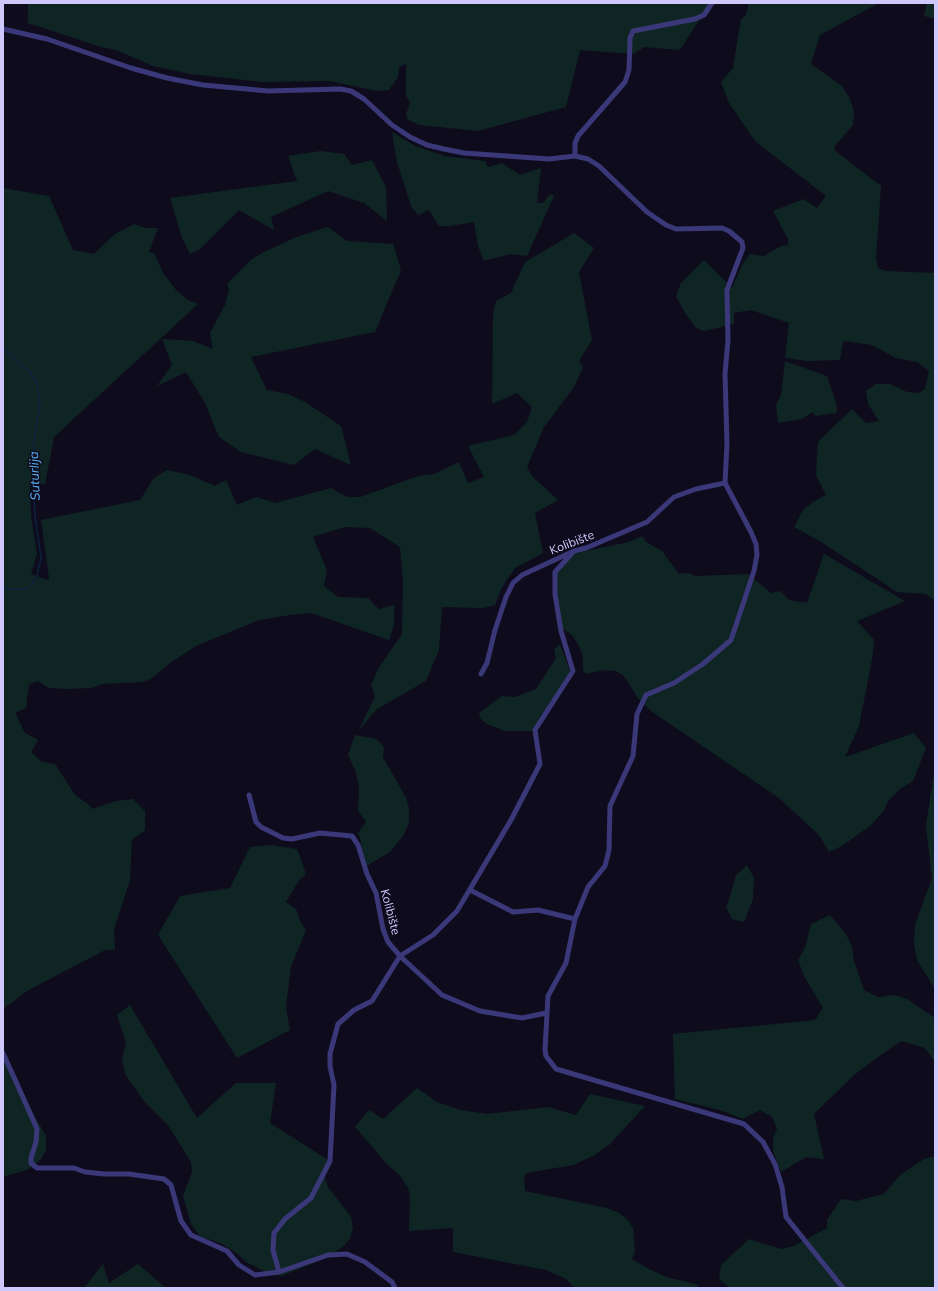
<!DOCTYPE html>
<html>
<head>
<meta charset="utf-8">
<style>
  body { margin:0 }
  #map { position:relative; width:938px; height:1291px; overflow:hidden; background:#0e0c1c; font-family:Mulish,sans-serif }
  canvas { display:block }
  .frame { position:absolute; inset:0; border:4px solid #cec8fd; pointer-events:none }
</style>
</head>
<body>
<div id="map">
<canvas width="938" height="1291"></canvas>
<div class="frame"></div>
</div>
<script>
const g = document.querySelector('canvas').getContext('2d');
g.lineJoin = 'round';
function fillPath(path, color) {
  g.fillStyle = color;
  g.fill(path, 'evenodd');
}
function toPath(rows) {
  const path = new Path2D();
  for (const r of rows) {
    path.moveTo(r[0], r[1]);
    for (let i = 2; i < r.length; i += 2) path.lineTo(r[i], r[i + 1]);
  }
  return path;
}
function trace(path, color, width, dash) {
  g.strokeStyle = color;
  g.lineWidth = width;
  g.lineCap = dash ? 'butt' : 'round';
  g.setLineDash(dash || []);
  g.stroke(path);
}
function write(font, color, halo, rows, align = 'center') {
  g.font = font + ' Mulish,sans-serif';
  g.lineWidth = 3;
  g.setLineDash([]);
  g.textBaseline = 'middle';
  g.strokeStyle = halo;
  g.fillStyle = color;
  for (const [text, x, y, turn = 0] of rows) {
    g.save();
    g.translate(x, y);
    g.rotate((+turn || 0) * Math.PI / 180);
    g.textAlign = isNaN(turn) ? turn : align;
    if (halo) g.strokeText(text, 0, 0);
    g.fillText(text, 0, 0);
    g.restore();
  }
}
fillPath(toPath([
  [28,3,710,3,680,50,644,47,634,54,580,50,566,107,478,131,420,125,408,120,406,114,410,103,406,96,406,64,399,67,398,77,389,90,377,91,330,81,263,82,190,74,153,66,116,50,101,47,28,23],
  [749,3,879,3,820,35,811,64,842,86,850,99,854,112,853,125,835,146,834,150,881,186,876,258,878,268,885,271,935,273,935,601,926,594,897,592,823,543,794,527,803,510,813,502,826,495,816,475,818,442,852,409,866,423,879,421,868,404,866,391,876,384,890,384,907,392,919,393,925,389,929,371,917,362,896,358,872,345,843,341,840,360,808,361,785,358,789,323,751,310,734,313,734,324,704,331,696,328,685,313,676,296,681,283,704,260,732,288,742,265,750,254,764,256,781,246,788,245,788,239,773,211,803,199,817,208,826,196,755,141,729,103,721,82,733,68,741,19,746,15],
  [927,3,935,3,935,19,924,16],
  [392,132,415,146,445,156,485,161,488,167,502,163,520,175,541,168,537,203,543,203,550,194,554,196,527,256,510,254,484,261,478,246,474,222,450,226,439,226,429,210,418,215,411,206,397,162],
  [321,151,344,154,352,165,372,160,386,187,387,221,364,203,328,191,271,217,274,230,239,210,200,249,190,254,182,238,170,198,297,181,288,156],
  [3,188,49,196,73,250,94,254,115,234,134,224,145,228,158,228,149,252,154,253,163,273,176,290,188,300,198,304,54,437,45,484,30,485,31,516,37,554,31,574,48,580,49,578,41,520,140,500,154,478,167,470,190,475,215,486,226,480,237,505,256,497,275,503,331,488,347,497,360,497,418,476,434,474,459,462,468,483,484,477,468,446,514,435,527,422,532,407,517,393,492,404,493,314,496,301,511,293,525,262,574,233,594,248,579,272,592,340,579,361,583,367,574,387,544,427,527,467,532,476,558,500,535,513,543,553,515,568,502,587,495,605,483,608,442,607,439,650,426,681,377,709,359,730,375,696,371,685,378,669,402,634,403,580,400,547,370,528,345,527,313,537,327,570,324,586,338,597,368,598,379,609,394,605,394,625,389,640,311,613,290,615,259,620,196,646,170,663,151,679,143,682,102,684,91,688,67,689,49,688,38,681,29,684,26,708,15,713,25,733,38,740,31,752,42,762,55,764,75,795,88,804,92,809,116,801,133,799,145,811,145,830,132,840,130,880,114,929,115,950,105,950,27,991,3,1009],
  [328,227,347,241,393,244,401,270,375,332,251,357,267,390,288,394,305,402,341,426,351,465,315,449,294,465,241,452,219,437,205,403,186,372,157,386,172,365,162,339,193,341,213,349,210,333,225,305,229,289,227,284,252,259,264,252,299,236],
  [785,361,827,376,836,403,837,413,815,416,813,412,802,419,778,423,776,405,781,395],
  [642,536,646,542,662,551,679,574,689,573,695,576,748,574,771,593,780,591,789,600,807,603,824,554,905,601,857,621,874,640,872,659,859,726,845,757,914,733,926,748,913,781,900,789,889,800,883,812,870,826,842,846,829,852,819,835,779,798,651,711,638,698,624,676,616,671,605,670,586,674,583,670,583,657,579,646,572,635,562,628,554,572,564,561,576,553,629,542],
  [560,644,570,671,533,731,505,731,487,724,481,719,479,713,502,696,515,697,536,689,556,658,554,649],
  [355,735,376,739,384,747,383,757,406,798,409,808,409,822,403,836,390,852,366,866,360,849,361,841,358,833,366,822,358,810,359,788,356,772,348,755],
  [935,767,935,989,917,960,914,944,915,925,932,878,926,825],
  [272,845,297,849,306,874,299,880,286,902,296,909,300,921,306,930,291,967,286,1007,290,1030,237,1058,158,935,180,896,230,888,250,847],
  [747,865,754,878,753,899,744,922,732,919,726,907,729,900,736,875],
  [830,915,846,934,852,947,854,961,864,990,878,997,894,995,907,999,935,1018,935,1062,925,1048,901,1041,875,1059,854,1075,814,1114,824,1159,806,1157,781,1172,773,1151,773,1138,777,1129,772,1117,760,1110,743,1119,720,1110,675,1099,673,1034,815,1020,823,1008,804,976,798,960,805,948,811,924],
  [130,1005,197,1118,236,1083,276,1083,270,1123,328,1160,325,1179,328,1187,351,1217,353,1228,350,1238,344,1246,324,1259,281,1276,270,1274,246,1262,238,1254,222,1244,212,1240,201,1238,191,1224,183,1196,192,1172,191,1162,168,1125,144,1101,125,1074,122,1059,126,1043,117,1015],
  [3,1048,34,1115,46,1136,46,1150,41,1159,29,1169,3,1177],
  [417,1088,437,1102,460,1110,487,1114,548,1107,576,1115,590,1094,645,1106,609,1145,593,1156,573,1165,527,1173,524,1176,525,1191,607,1208,619,1213,628,1220,633,1228,635,1252,632,1259,647,1268,666,1277,699,1285,695,1288,575,1288,566,1279,546,1270,453,1252,453,1228,409,1231,410,1196,408,1188,401,1177,387,1164,355,1127,369,1110,383,1119],
  [935,1156,935,1288,730,1288,719,1279,721,1265,749,1239,781,1249,794,1246,827,1228,827,1220,841,1199,856,1201,884,1194,900,1175,924,1159],
  [103,1264,109,1283,138,1264,166,1288,84,1288]
]), '#0f2524');
trace(toPath([
  [3,349,29,371,37,383,38,391,40,403,34,442,33,478,35,516,41,558,37,576,32,585,26,589,3,589]
]), '#0d213f', 1.5);
trace(toPath([
  [3,29,47,39,131,68,167,78,203,85,268,91,340,89,351,91,364,99,392,125,410,137,427,145,444,149,464,153,549,159,575,156,588,159,599,166,647,212,666,225,676,229,722,228,729,231,742,242,743,248,727,290,728,340,725,374,727,444,725,483,751,532,756,544,757,555,754,571,731,640,703,664,674,683,646,695,637,714,633,756,610,806,609,850,605,866,588,887,575,919,566,963,548,996,545,1050,546,1056,556,1069,744,1124,763,1142,775,1164,782,1187,786,1217,843,1288],
  [575,156,575,143,578,136,625,82,629,70,630,38,633,31,695,19,704,15,712,3],
  [481,674,487,663,495,630,506,597,513,583,522,575,574,551,586,548,647,522,674,497,696,489,725,483],
  [249,795,256,822,261,827,283,838,292,839,320,833,352,836,358,845,367,874,376,893,383,929,388,942,400,956,442,995,480,1011,522,1018,546,1013],
  [470,890,513,912,538,910,575,919],
  [3,1053,34,1122,37,1129,36,1142,31,1158,31,1163,37,1168,74,1168,85,1172,104,1174,129,1174,164,1179,171,1185,181,1221,191,1235,227,1251,239,1265,255,1275,279,1272,328,1255,347,1254,365,1262,392,1282,395,1288],
  [279,1272,273,1250,274,1233,285,1219,311,1198,330,1161,334,1085,330,1066,330,1054,338,1024,354,1010,372,1001,400,956,433,935,457,911,511,820,540,764,535,730,573,671,561,631,555,594,555,572,574,551]
]), '#3a3879', 5);
write('12px', '#cec8fd', '#0e0c1c', [
  ["Kolibište",572,543,-21],
  ["Kolibište",390,912,75]
]);
write('italic 13px', '#5ab2fa', '#0e0c1c', [
  ["Suturlija",35,476,-92]
]);
</script>
</body>
</html>
